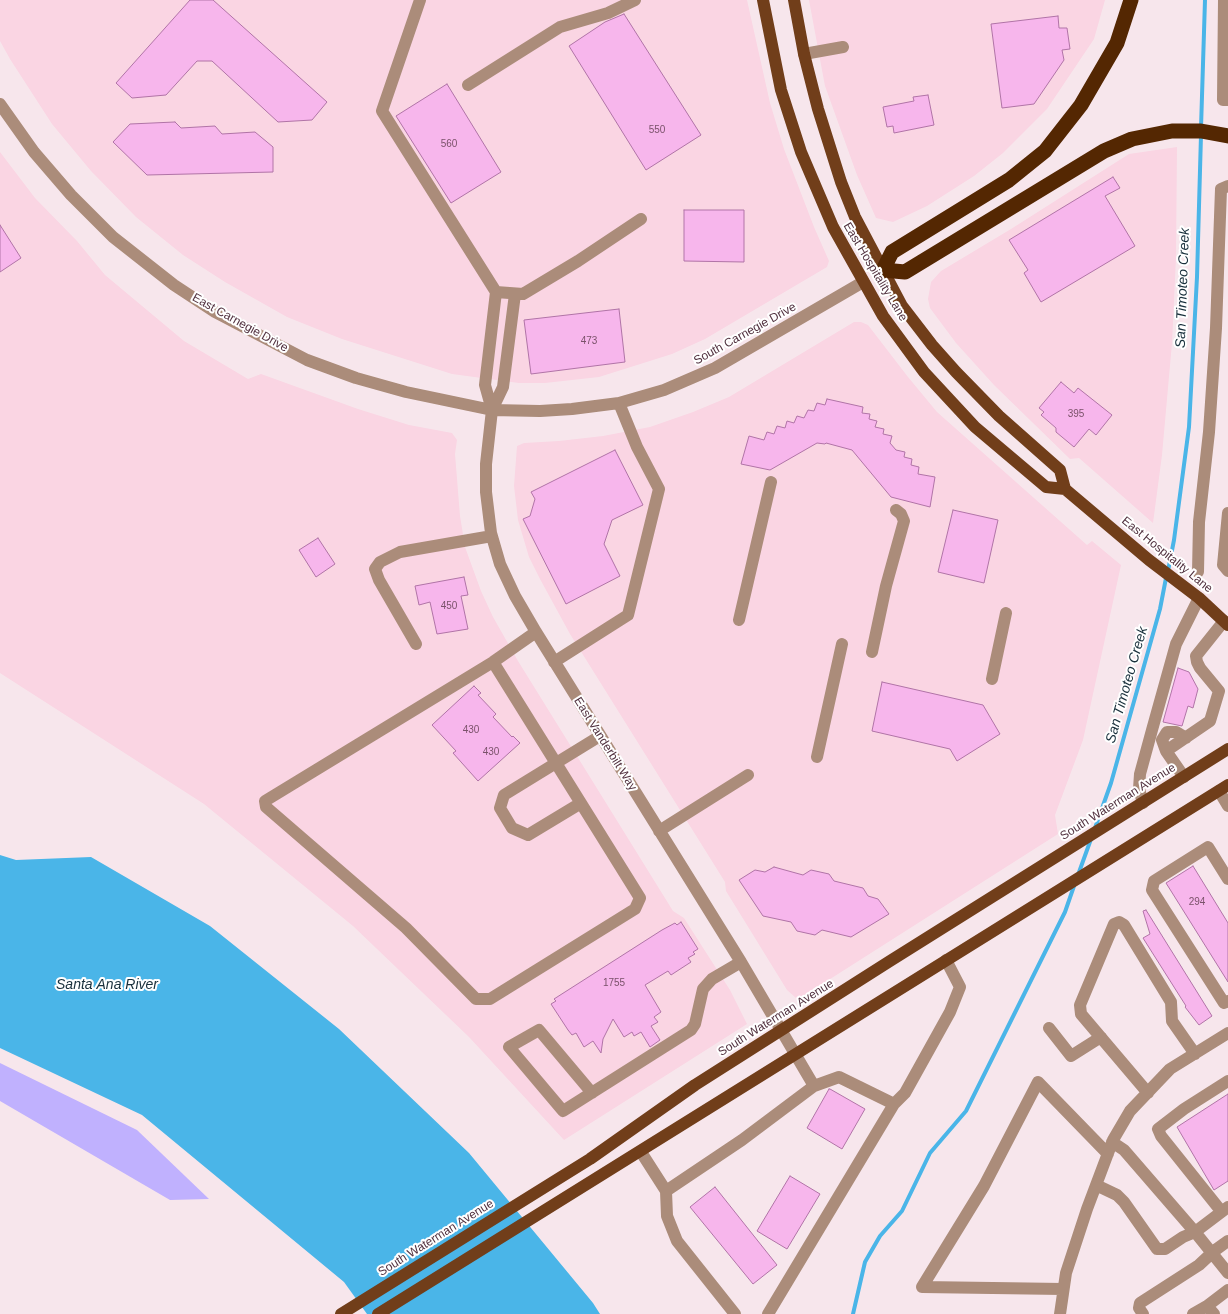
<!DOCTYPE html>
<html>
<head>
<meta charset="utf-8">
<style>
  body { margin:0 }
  canvas { display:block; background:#f7e6ec }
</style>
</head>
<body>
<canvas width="1228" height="1314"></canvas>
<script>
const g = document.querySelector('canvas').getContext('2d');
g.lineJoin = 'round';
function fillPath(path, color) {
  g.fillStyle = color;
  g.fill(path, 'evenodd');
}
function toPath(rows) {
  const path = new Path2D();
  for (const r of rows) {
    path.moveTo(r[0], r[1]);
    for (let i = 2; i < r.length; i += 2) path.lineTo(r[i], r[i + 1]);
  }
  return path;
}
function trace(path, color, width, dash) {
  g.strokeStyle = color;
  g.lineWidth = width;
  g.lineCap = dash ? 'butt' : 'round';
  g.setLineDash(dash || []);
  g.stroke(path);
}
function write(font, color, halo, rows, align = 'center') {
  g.font = font + ' Arial,sans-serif';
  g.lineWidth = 4;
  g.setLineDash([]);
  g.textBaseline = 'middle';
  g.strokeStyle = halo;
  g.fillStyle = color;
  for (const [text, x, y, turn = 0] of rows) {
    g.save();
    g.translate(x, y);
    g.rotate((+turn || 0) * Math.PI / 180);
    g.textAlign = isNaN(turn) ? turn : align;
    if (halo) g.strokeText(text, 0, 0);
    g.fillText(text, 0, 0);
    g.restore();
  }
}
fillPath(toPath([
  [0,0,747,0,770,103,784,149,814,227,829,261,827,267,705,339,672,354,599,377,545,383,519,383,452,374,342,339,287,317,225,282,183,255,136,217,91,171,52,124,10,59,0,41],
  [809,0,1105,0,1094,39,1047,109,1003,153,974,176,927,206,893,222,876,218,857,175,825,86],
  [1177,147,1176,257,1172,343,1162,455,1153,523,1079,458,1070,459,994,385,956,343,930,308,928,299,931,282,941,271,1011,229,1129,154],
  [0,152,35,198,77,241,105,275,184,341,248,379,261,374,358,409,409,425,452,433,457,440,455,454,460,516,465,547,481,591,493,617,518,661,673,911,684,918,730,990,747,1024,564,1140,469,1037,353,926,204,804,0,673],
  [854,322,861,322,868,325,908,377,937,412,1087,545,1092,541,1121,565,1083,740,1055,815,1058,834,805,995,796,998,787,990,726,891,725,882,570,634,540,579,529,557,518,520,514,486,517,446,524,443,559,441,603,436,650,427,693,412,729,397]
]), '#fad5e3');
fillPath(toPath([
  [0,1063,137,1130,209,1199,170,1200,0,1101]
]), '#c0b1fe');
fillPath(toPath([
  [0,855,16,860,91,857,210,926,339,1029,469,1153,593,1303,600,1314,367,1314,344,1282,142,1115,0,1048]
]), '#4ab5e8');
trace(toPath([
  [1201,128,1205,0],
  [1168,571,1174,540,1189,427,1197,277,1201,135],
  [1095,828,1111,783,1160,609,1166,578],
  [1078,875,1091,839],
  [853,1314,865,1262,880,1236,902,1211,930,1153,966,1111,1065,912,1074,886]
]), '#4ab5e8', 4);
const building = toPath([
  [190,0,213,0,327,102,312,120,278,122,212,61,197,61,166,95,132,98,116,83,190,0],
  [624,14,701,135,646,170,569,46,605,22,624,14],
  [1058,16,1059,28,1067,28,1070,49,1062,50,1064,60,1034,104,1002,108,991,24,1058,16],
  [447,84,501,172,451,203,396,116,447,84],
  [928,95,934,125,894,133,893,126,887,127,883,107,914,101,913,97,928,95],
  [175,122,181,128,215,126,222,134,255,132,273,147,273,172,147,175,113,142,130,124,175,122],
  [1113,177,1120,188,1105,196,1135,246,1041,302,1024,273,1028,270,1009,240,1113,177],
  [684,210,744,210,744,262,684,261,684,210],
  [0,225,21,258,0,272,0,225],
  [619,309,625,362,531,374,524,320,619,309],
  [1061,382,1074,393,1078,388,1112,415,1096,435,1089,429,1074,447,1056,432,1056,428,1041,415,1044,412,1039,408,1061,382],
  [827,399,863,407,862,413,870,414,869,419,877,421,875,427,884,429,883,434,892,436,890,443,896,450,905,452,904,457,912,459,911,465,919,467,918,474,935,477,930,507,891,497,852,450,826,443,825,444,817,443,770,470,741,464,749,436,764,440,767,432,774,434,777,426,785,428,787,421,794,423,797,416,804,418,808,410,814,411,817,403,825,405,827,399],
  [615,450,643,505,612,520,604,544,620,576,566,604,523,519,530,516,535,499,531,492,615,450],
  [953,510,998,520,984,583,938,572,953,510],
  [318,538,335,564,316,577,299,550,318,538],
  [464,577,468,595,461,596,468,629,437,634,430,602,419,605,415,586,464,577],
  [1178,668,1189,672,1198,689,1193,708,1188,706,1182,726,1163,722,1178,668],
  [882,682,983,705,1000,734,957,761,950,749,872,731,882,682],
  [474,686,481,693,478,695,496,714,493,717,512,737,513,736,520,743,478,781,453,753,456,751,432,725,474,686],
  [1193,866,1228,923,1228,982,1166,883,1193,866],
  [774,867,803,875,811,870,829,874,834,881,863,888,868,896,878,899,889,914,851,937,822,930,815,935,797,931,791,922,763,916,739,880,755,870,765,872,774,867],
  [1146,910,1212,1016,1199,1025,1185,1007,1186,1006,1143,938,1150,934,1143,911,1146,910],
  [681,922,698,949,693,952,695,954,688,958,691,962,671,975,668,971,645,985,661,1012,654,1017,658,1022,651,1026,660,1040,650,1047,641,1032,634,1036,632,1032,624,1037,613,1019,603,1039,601,1053,593,1041,584,1047,576,1033,572,1035,568,1030,551,1004,556,1001,554,999,662,930,675,923,677,925,681,922],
  [829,1089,830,1089,865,1109,842,1149,807,1128,829,1089],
  [1228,1094,1228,1181,1214,1190,1177,1127,1228,1094],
  [790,1176,820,1194,787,1249,757,1231,790,1176],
  [715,1187,777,1265,753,1284,690,1207,715,1187]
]);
fillPath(building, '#f7b6ec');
trace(building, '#b174a7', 1);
trace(toPath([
  [420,0,382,111,496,292,523,294,578,261,641,219],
  [1224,0,1223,100,1228,100],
  [804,54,843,47],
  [468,85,560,27,608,13,635,0],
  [0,104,34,152,71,195,113,237,174,285,215,312,307,360,356,378,406,392,492,410,540,411,572,409,619,403,664,390,715,368,863,282],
  [515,294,503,387,492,410,486,464,486,492,491,533,500,564,515,596,536,632,741,962,814,1086],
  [492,410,485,385,496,292],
  [1228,513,1223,565,1228,571],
  [1198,572,1199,522,1209,432,1216,328,1221,189,1228,186],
  [739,620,771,482],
  [416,644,379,580,375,569,380,562,400,552,492,536],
  [872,652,886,586,904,521,901,514,896,510],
  [493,662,640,898,635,909,490,999,476,999,406,928,266,807,265,801,493,662,536,632],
  [554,662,628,615,659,489,637,447,619,403],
  [992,679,1006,613],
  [1166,751,1162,740,1167,732,1176,732,1186,738],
  [817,757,842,644],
  [1184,777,1166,751,1210,721,1219,691,1200,668,1197,662,1196,656,1224,621],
  [1219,791,1228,806],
  [581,803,528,835,512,828,500,808,504,795,600,736],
  [1143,803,1139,789,1140,774,1152,730,1176,644,1199,598],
  [659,831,748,775],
  [1228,879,1208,847,1154,881,1152,890,1224,1003,1228,1001],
  [1049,1028,1071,1056,1101,1037],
  [592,1093,539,1030,509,1047,563,1111,691,1030,695,1024,703,989,712,979,741,962],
  [1148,1093,1081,1014,1080,1005,1114,924,1119,922,1124,925,1171,1002,1172,1021,1195,1054],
  [894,1104,905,1093,950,1012,960,987,946,960],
  [1112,1142,1124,1150,1195,1232,1228,1207],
  [641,1152,666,1191],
  [1096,1185,1117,1195,1124,1202,1157,1249,1165,1249,1183,1237,1195,1232,1228,1273],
  [1221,1211,1161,1136,1158,1129,1184,1109,1228,1081],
  [1063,1289,922,1287,984,1186,1038,1082,1108,1154],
  [1207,1306,1228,1290],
  [735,1314,677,1241,667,1216,666,1191,742,1140,814,1086,839,1077,894,1104,768,1314],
  [1060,1314,1066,1273,1087,1209,1113,1140,1130,1111,1170,1069,1228,1033],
  [1143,1314,1139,1308,1140,1303,1199,1265,1214,1251,1228,1241],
  [1193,1314,1207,1306,1214,1314]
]), '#ab8c7a', 12);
trace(toPath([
  [763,0,781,90,801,152,833,227,883,316,924,372,975,427,1046,487,1065,489],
  [794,0,804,54,818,109,841,182,855,217,902,306,932,345,956,372,999,416,1060,470,1065,489,1149,560,1199,598,1228,625],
  [341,1314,590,1159,695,1085,890,961,1228,749],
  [378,1314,1228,785]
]), '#713e1a', 12);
trace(toPath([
  [1131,0,1117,43,1081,105,1045,151,1009,180,892,252,883,270,905,272,1104,151,1132,139,1172,131,1201,131,1228,136]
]), '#542702', 15);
write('10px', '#7a526a', null, [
  ["550",657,130],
  ["560",449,144],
  ["473",589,341],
  ["395",1076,414],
  ["450",449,606],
  ["430",471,730],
  ["430",491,752],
  ["294",1197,902],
  ["1755",614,983]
]);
write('12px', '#51313f', '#fff', [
  ["East Hospitality Lane",875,272,59],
  ["East Carnegie Drive",240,323,29],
  ["South Carnegie Drive",745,334,-29],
  ["East Hospitality Lane",1167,555,39],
  ["East Vanderbilt Way",605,744,58],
  ["South Waterman Avenue",1118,802,-32],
  ["South Waterman Avenue",776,1018,-32],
  ["South Waterman Avenue",436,1238,-32]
]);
write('italic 14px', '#182f3b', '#fff', [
  ["San Timoteo Creek",1183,288,-88],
  ["San Timoteo Creek",1127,685,-74],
  ["Santa Ana River",107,985]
]);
</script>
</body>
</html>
